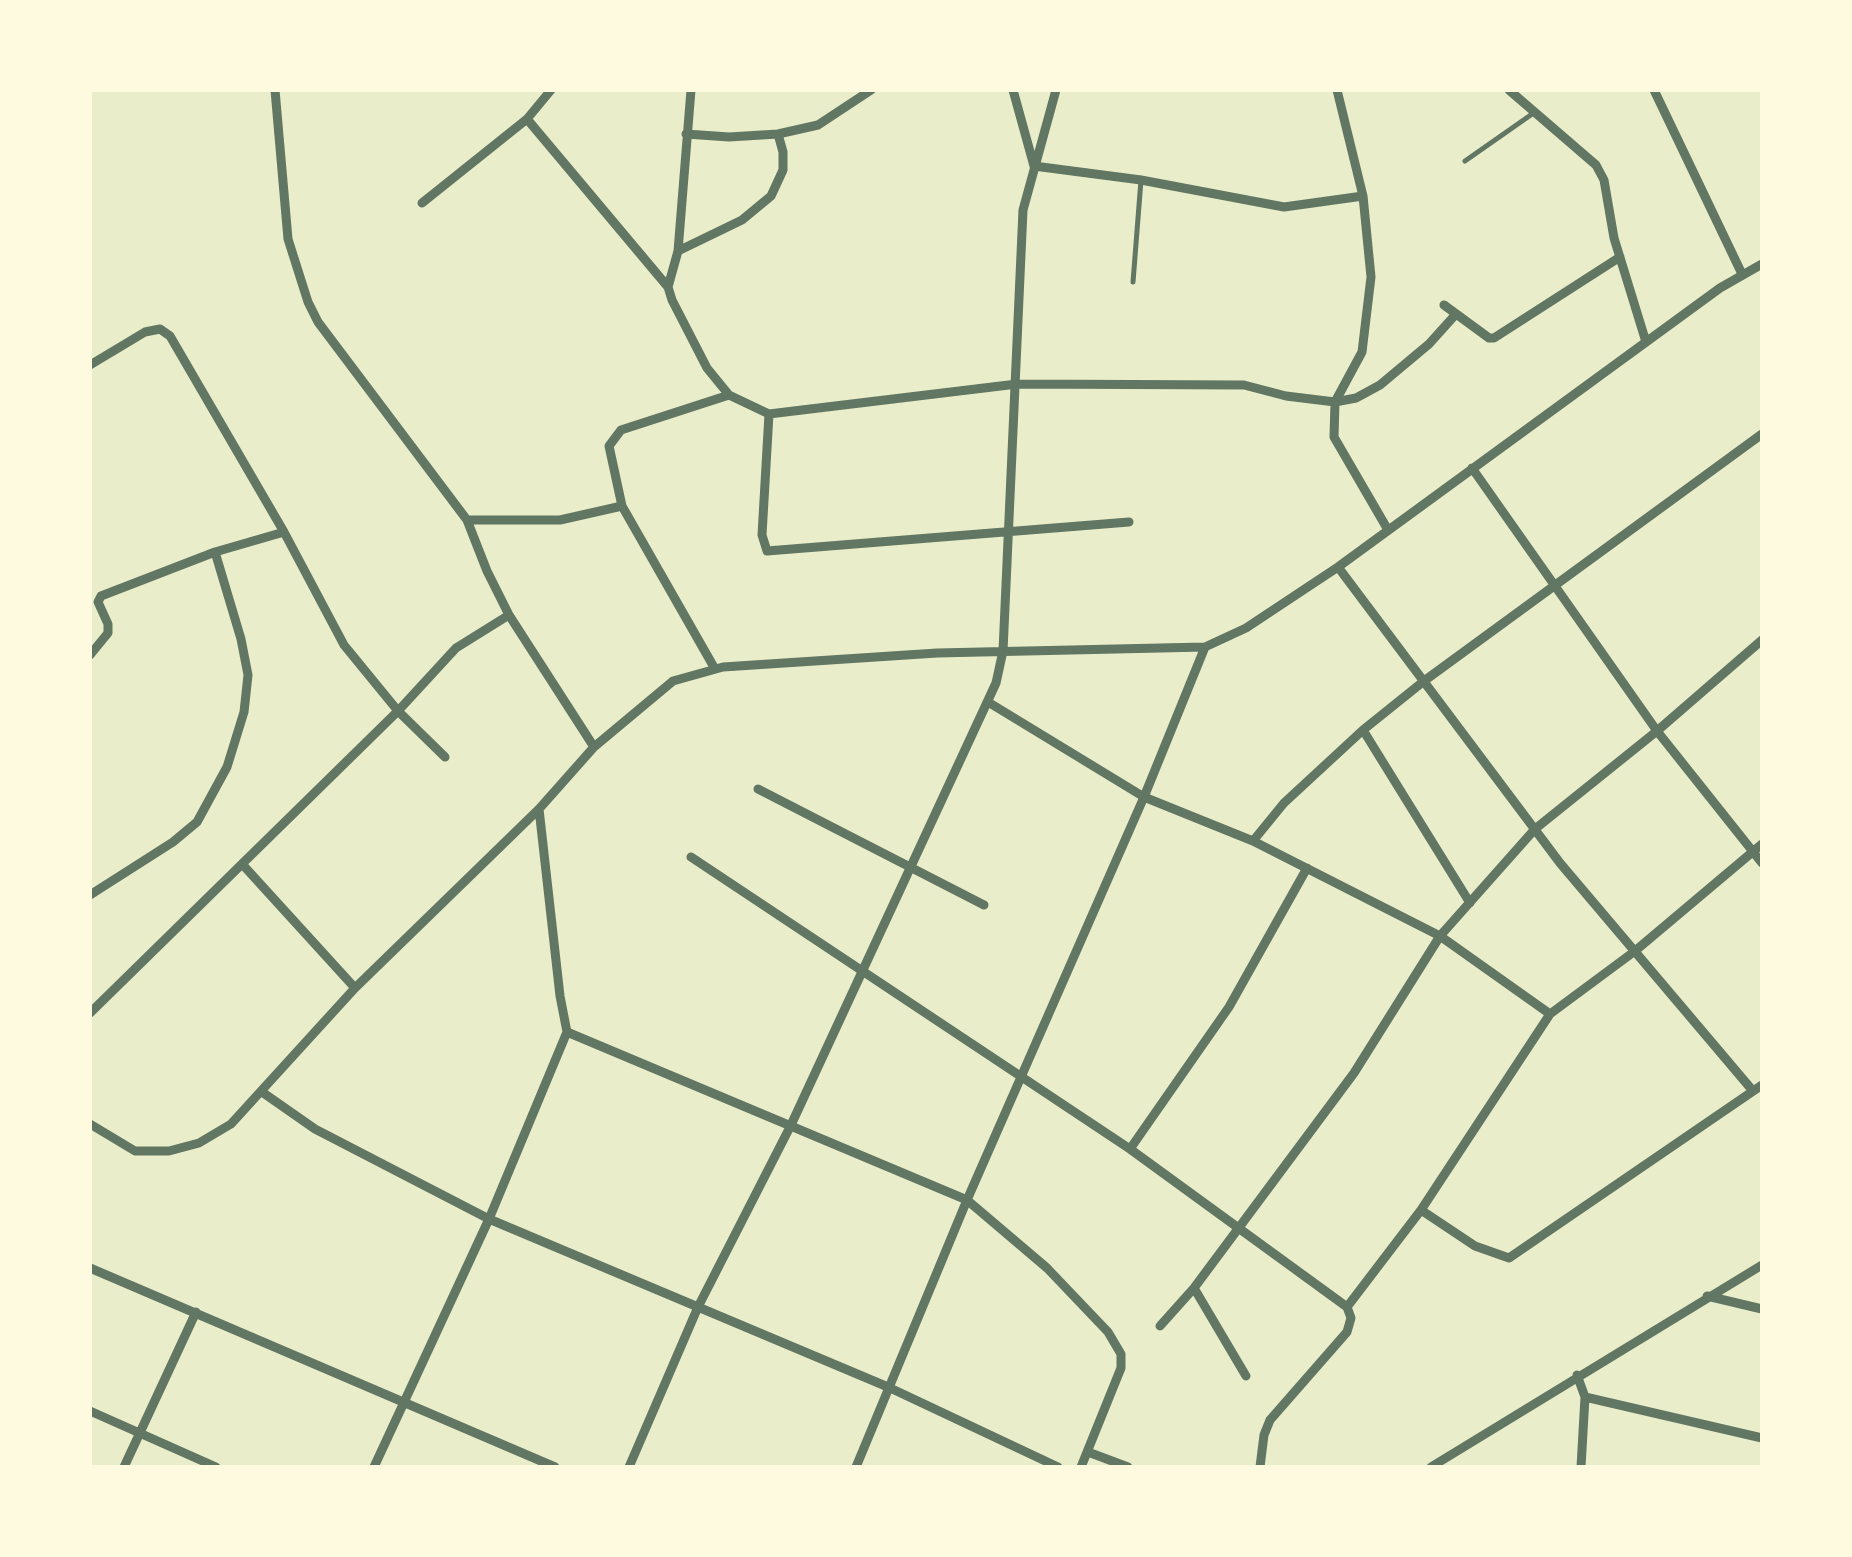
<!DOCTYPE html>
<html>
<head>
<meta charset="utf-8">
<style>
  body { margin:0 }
  #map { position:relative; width:1852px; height:1557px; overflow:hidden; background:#e9edc9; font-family:"Roboto Condensed",sans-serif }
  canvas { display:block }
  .frame { position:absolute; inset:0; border:92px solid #fefae0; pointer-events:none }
</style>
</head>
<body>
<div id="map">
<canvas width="1852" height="1557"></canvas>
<div class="frame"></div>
</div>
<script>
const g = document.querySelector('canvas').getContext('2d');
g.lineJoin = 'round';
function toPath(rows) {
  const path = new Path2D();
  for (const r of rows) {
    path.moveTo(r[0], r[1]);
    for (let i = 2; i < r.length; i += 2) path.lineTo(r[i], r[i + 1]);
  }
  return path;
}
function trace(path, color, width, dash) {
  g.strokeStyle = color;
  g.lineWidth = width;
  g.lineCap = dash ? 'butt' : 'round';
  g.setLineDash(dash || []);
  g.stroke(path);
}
trace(toPath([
  [1465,161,1535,112],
  [1133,282,1141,180]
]), '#617663', 5);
trace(toPath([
  [275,90,288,239,308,302,318,322,467,520,487,571,509,615,594,747],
  [691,90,678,251,668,287,672,300,707,368,729,395,769,414,1017,384,1244,385,1286,396,1335,402,1356,398,1380,385,1429,344,1456,314],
  [1013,90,1034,166,1141,180,1284,207,1363,196],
  [1337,90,1363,196,1371,277,1362,352,1335,402,1334,437,1388,530],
  [1509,90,1596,165,1604,180,1614,238,1646,342],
  [1654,90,1742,274],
  [527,119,668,287],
  [686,134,729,137,778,134,818,125,871,90],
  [422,203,527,119,551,90],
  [678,251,742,220,771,196,783,170,783,152,778,134],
  [1444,305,1489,338,1494,338,1620,257],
  [90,365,145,332,160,329,170,336,284,532,344,645,398,711,445,757],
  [769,414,762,535,767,551,1129,522],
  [1472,468,1657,731,1762,863],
  [467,520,560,520,622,506],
  [1338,567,1560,863,1753,1091],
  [90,655,108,633,108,624,98,602,101,596,215,552,284,532],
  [715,669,622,506,609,446,621,430,729,395],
  [988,702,1144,797,1253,841,1440,936,1550,1014],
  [1363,730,1470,903],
  [758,789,984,905],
  [1253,841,1284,803,1363,730,1424,681,1762,434],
  [691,857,1130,1149,1347,1307],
  [243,865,355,988],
  [90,895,173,842,197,822,227,767,244,712,248,675,241,639,215,552],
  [90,1013,398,711,456,648,509,615],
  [567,1032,967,1200,1047,1268,1108,1332,1121,1354,1121,1368,1081,1467],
  [262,1092,315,1129,489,1219,888,1387,1058,1467],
  [90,1124,135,1151,169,1151,199,1143,231,1124,355,988,539,809,594,747,673,681,723,667,937,653,1205,647,1246,628,1338,567,1720,288,1762,264],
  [1130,1149,1229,1007,1307,868],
  [1421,1210,1475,1246,1509,1258,1762,1085],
  [90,1268,555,1467],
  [1194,1288,1246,1376],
  [1707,1296,1762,1309],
  [1347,1307,1421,1210,1550,1014,1635,951,1762,844],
  [1160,1326,1194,1288,1354,1073,1440,936,1535,829,1657,731,1762,640],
  [1577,1375,1585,1397,1581,1467],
  [1585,1397,1762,1438],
  [90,1411,216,1467],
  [1088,1452,1128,1467],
  [124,1467,196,1312],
  [374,1467,489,1219,567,1032,560,996,539,809],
  [629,1467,698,1307,791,1125,996,683,1003,651,1023,210,1056,90],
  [856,1467,967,1200,1144,797,1205,647],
  [1260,1467,1264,1435,1270,1420,1347,1332,1351,1318,1347,1307],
  [1431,1467,1762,1265]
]), '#617663', 9);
</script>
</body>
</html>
